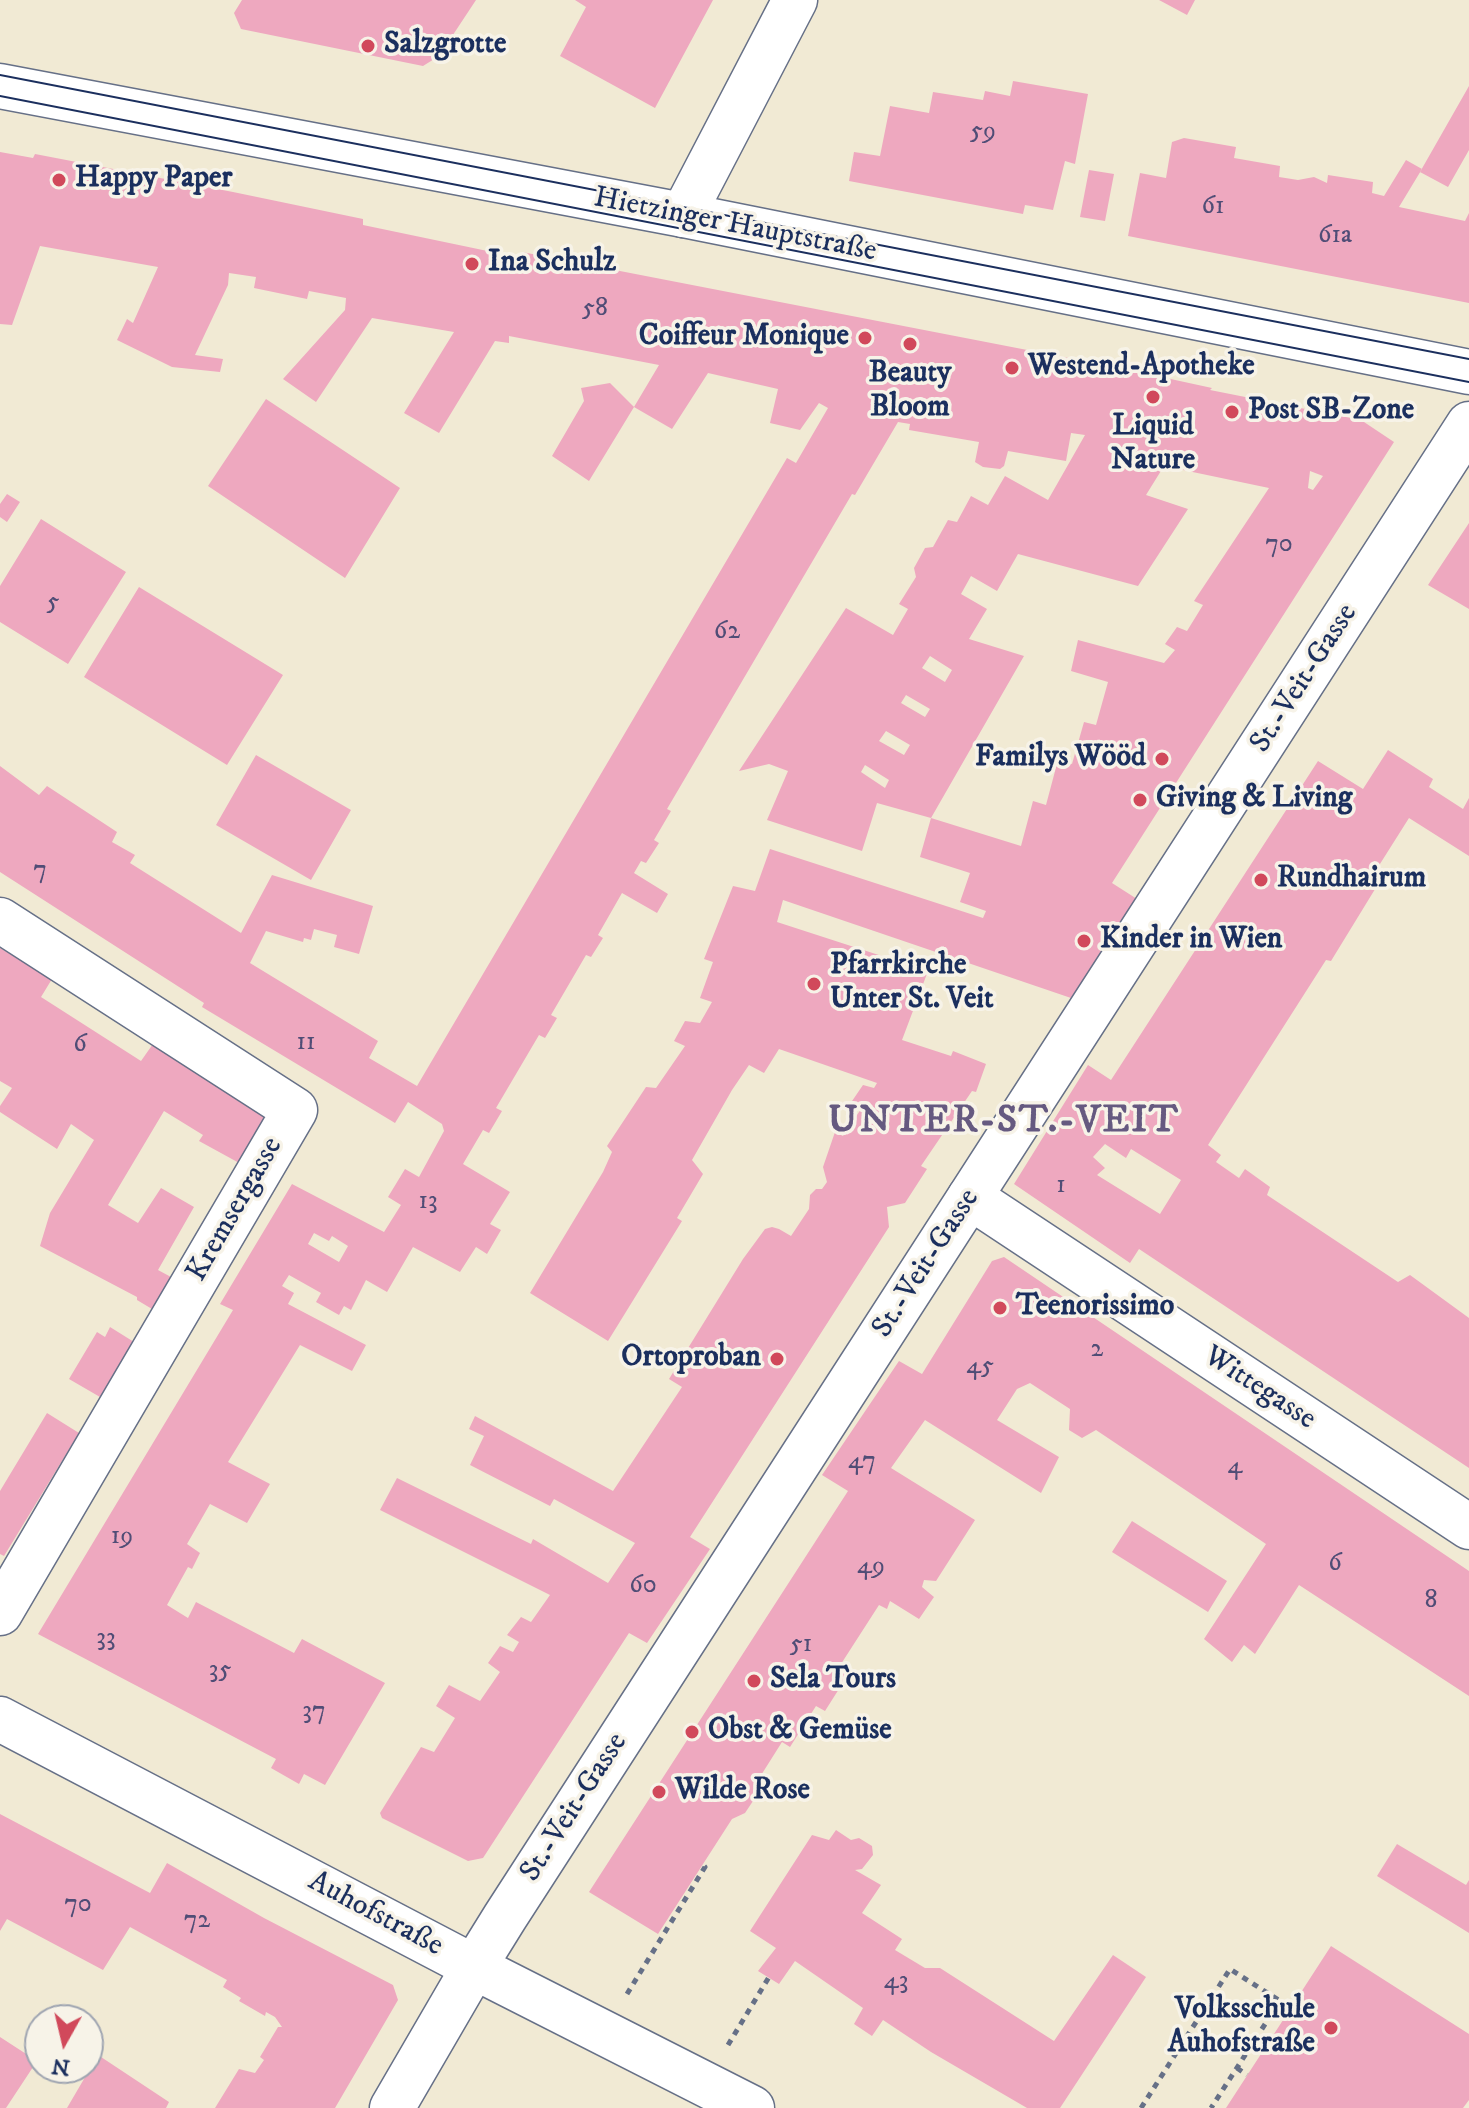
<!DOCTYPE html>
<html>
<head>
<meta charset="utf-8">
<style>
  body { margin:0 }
  #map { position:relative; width:1469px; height:2108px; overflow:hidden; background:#f1ead4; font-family:"IM FELL DW Pica",serif }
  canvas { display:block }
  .north { position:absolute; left:24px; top:2004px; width:80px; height:80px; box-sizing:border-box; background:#f7f3e8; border:2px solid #9fa5b1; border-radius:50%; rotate:188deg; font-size:22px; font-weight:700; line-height:32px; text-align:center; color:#1b2f5e }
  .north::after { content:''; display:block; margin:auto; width:28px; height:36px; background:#d1495b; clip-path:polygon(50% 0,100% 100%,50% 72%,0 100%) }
</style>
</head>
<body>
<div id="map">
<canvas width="1469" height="2108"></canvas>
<div class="north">N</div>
</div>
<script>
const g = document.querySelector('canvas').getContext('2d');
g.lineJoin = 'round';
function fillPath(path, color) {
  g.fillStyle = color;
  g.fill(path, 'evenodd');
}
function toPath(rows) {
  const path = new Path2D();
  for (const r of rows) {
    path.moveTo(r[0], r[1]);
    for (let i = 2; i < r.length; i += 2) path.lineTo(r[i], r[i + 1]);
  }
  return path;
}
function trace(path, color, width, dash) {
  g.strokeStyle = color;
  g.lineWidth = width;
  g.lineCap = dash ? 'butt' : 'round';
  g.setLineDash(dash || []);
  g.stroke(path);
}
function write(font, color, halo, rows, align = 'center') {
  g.font = font + ' "IM FELL DW Pica",serif';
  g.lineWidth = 7;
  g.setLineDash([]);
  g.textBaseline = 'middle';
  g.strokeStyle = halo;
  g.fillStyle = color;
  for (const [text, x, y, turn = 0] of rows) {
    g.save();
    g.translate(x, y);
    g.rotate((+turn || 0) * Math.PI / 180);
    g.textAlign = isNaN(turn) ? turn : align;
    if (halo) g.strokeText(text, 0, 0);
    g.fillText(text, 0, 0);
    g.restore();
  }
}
fillPath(toPath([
  [242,0,476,0,439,56,423,66,241,29,234,13],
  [575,0,713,0,655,108,560,56,586,7],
  [1159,0,1195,0,1187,15],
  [1013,81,1088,94,1075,164,1065,161,1053,210,1025,205,1023,214,849,181,854,152,880,156,890,106,929,113,933,92,983,100,985,91,1010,96],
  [1469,86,1469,150,1448,187,1420,172],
  [1184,138,1236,147,1234,158,1280,166,1279,177,1298,180,1314,177,1327,183,1328,175,1373,182,1372,193,1384,196,1406,160,1422,169,1399,207,1465,221,1469,213,1469,303,1128,236,1140,173,1166,178,1172,142],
  [0,152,33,158,35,154,233,192,363,219,363,225,521,258,522,252,1120,368,1212,388,1210,390,1361,420,1394,442,1112,883,1137,899,1071,998,783,900,777,922,928,971,902,1040,951,1056,953,1051,986,1064,976,1092,972,1091,921,1166,927,1169,905,1203,887,1207,889,1227,690,1537,710,1549,647,1643,629,1633,483,1858,468,1861,382,1818,380,1813,421,1747,434,1752,455,1718,436,1706,449,1685,480,1701,500,1672,488,1663,500,1646,513,1652,519,1642,507,1635,521,1617,531,1622,550,1595,380,1510,397,1478,531,1544,533,1539,608,1583,635,1543,554,1499,550,1506,470,1465,484,1436,469,1429,475,1416,613,1491,682,1387,669,1379,743,1259,765,1229,772,1227,779,1229,791,1236,809,1209,810,1195,816,1189,822,1189,827,1182,823,1167,835,1132,843,1136,861,1109,850,1104,863,1085,874,1088,877,1083,779,1049,764,1073,749,1065,732,1090,692,1160,703,1174,677,1218,682,1221,608,1341,530,1293,603,1172,612,1152,607,1146,646,1087,656,1088,685,1046,674,1041,685,1021,700,1023,712,1002,700,998,713,962,704,959,733,886,755,891,770,849,983,918,986,911,960,902,970,873,920,857,931,818,877,803,862,851,767,820,788,771,769,764,739,771,846,608,893,635,908,609,899,604,916,577,914,568,925,548,933,547,948,520,957,522,971,496,988,505,1005,476,1048,500,1085,435,1071,433,1066,461,1008,451,1004,466,1000,469,983,467,975,462,979,442,909,430,910,424,898,422,855,495,852,494,667,809,671,811,654,840,659,843,646,863,641,861,634,873,668,894,657,913,622,893,598,935,603,938,591,957,586,955,551,1015,557,1018,545,1038,539,1035,496,1108,502,1111,489,1133,483,1130,463,1164,510,1192,490,1224,501,1230,487,1254,476,1247,460,1272,413,1247,387,1292,366,1280,351,1310,344,1306,339,1315,316,1302,321,1293,289,1275,282,1286,294,1293,288,1304,366,1345,352,1371,300,1345,228,1462,270,1484,247,1523,210,1504,187,1544,200,1553,192,1569,188,1567,167,1605,188,1618,196,1602,294,1653,302,1639,385,1683,325,1785,304,1774,299,1784,271,1768,276,1759,38,1634,233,1310,220,1304,292,1184,384,1232,401,1205,388,1197,405,1169,419,1177,444,1131,442,1124,408,1102,395,1123,202,1007,204,1003,0,872,0,766,39,795,47,786,117,832,112,842,135,855,130,863,241,933,272,875,373,906,359,954,334,947,337,935,314,929,311,940,304,938,303,942,266,931,250,963,378,1041,369,1058,417,1086,787,458,796,463,828,408,819,403,800,430,770,423,778,389,708,373,672,429,634,407,659,365,509,336,509,343,495,341,439,433,404,413,454,332,372,318,316,402,283,379,345,310,346,298,309,291,307,299,254,288,256,277,229,273,228,285,195,355,223,359,220,372,172,367,117,340,127,319,133,323,158,267,40,246,12,325,0,324],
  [1164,466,1269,488,1194,601,1203,605,1187,631,1177,627,1165,644,1175,650,1164,663,1078,640,1071,671,1108,682,1096,725,1084,722,1072,764,1058,760,1046,805,1033,801,1021,846,931,818,1024,656,969,639,987,609,961,594,971,576,997,591,1018,554,1138,586,1188,509,1146,495],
  [1310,471,1323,476,1313,490,1308,488],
  [930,656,952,670,945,682,922,668],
  [906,695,930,709,925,717,901,703],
  [886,731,910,745,904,755,879,741],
  [865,765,889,780,885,788,861,772],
  [314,1233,329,1241,332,1236,348,1246,339,1262,308,1244],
  [1089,170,1114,174,1105,221,1080,217],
  [610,383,634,407,589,481,552,456,584,401,581,388],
  [266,399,400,488,345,578,208,486],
  [7,494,20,502,7,522,0,517,0,504],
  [41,519,126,572,68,664,0,622,0,586],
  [1469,523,1469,609,1428,585],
  [139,587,283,675,227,765,84,677],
  [1388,750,1433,779,1429,787,1463,809,1469,798,1469,856,1409,818,1373,875,1380,881,1331,961,1326,960,1208,1145,1221,1155,1216,1162,1239,1178,1245,1169,1270,1187,1267,1195,1398,1282,1410,1275,1469,1318,1469,1468,1139,1249,1130,1263,1014,1184,1088,1065,1111,1080,1318,761,1363,789],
  [1105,1144,1126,1158,1131,1149,1181,1180,1160,1214,1097,1175,1105,1168,1093,1157],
  [256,755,351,810,311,880,216,825],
  [0,948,52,979,41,997,141,1061,155,1041,272,1113,241,1164,199,1141,203,1135,164,1111,108,1205,138,1223,161,1188,194,1207,158,1270,171,1277,152,1309,137,1300,137,1297,40,1246,50,1213,94,1140,71,1124,57,1149,0,1112,0,1106,12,1088,0,1081],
  [1004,1257,1469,1571,1469,1696,1299,1585,1255,1654,1244,1645,1232,1662,1204,1639,1266,1544,1096,1430,1082,1438,1069,1430,1070,1409,1030,1383,1017,1389,997,1420,1059,1457,1041,1493,925,1420,891,1468,975,1520,936,1581,924,1580,922,1587,934,1597,919,1619,890,1601,887,1609,879,1605,841,1664,851,1670,825,1711,816,1706,790,1747,782,1742,758,1780,757,1795,745,1813,732,1819,658,1934,589,1892,848,1491,822,1475,899,1361,922,1374,992,1261],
  [110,1327,134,1342,100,1397,69,1379,97,1332,105,1337],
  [47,1413,79,1433,4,1556,0,1554,0,1491],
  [1132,1521,1227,1581,1208,1612,1112,1552],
  [0,1814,150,1893,167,1863,264,1918,393,1985,398,2000,335,2108,215,2108,239,2069,255,2073,264,2060,260,2057,278,2027,282,2027,275,2017,266,2012,265,2016,239,2001,241,1998,223,1987,227,1980,130,1927,103,1970,7,1919,0,1931],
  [836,1830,851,1840,859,1838,872,1846,873,1855,862,1869,855,1870,881,1885,862,1913,902,1939,895,1950,925,1968,940,1968,1054,2041,1113,1955,1146,1977,1060,2108,1027,2108,931,2052,883,2020,872,2036,854,2024,863,2008,795,1961,779,1984,758,1971,776,1948,750,1931,812,1835,829,1840],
  [1397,1844,1466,1885,1469,1880,1469,1933,1377,1876],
  [1331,1946,1469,2034,1469,2100,1463,2108,1226,2108],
  [0,2037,37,2061,6,2108,0,2108],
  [98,2055,169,2102,166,2108,67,2108]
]), '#eea8bf');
const minor = toPath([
  [683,215,795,0],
  [0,920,295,1110,0,1613],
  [970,1197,1469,1527],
  [0,1719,474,1967]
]);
const tertiary = toPath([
  [474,1967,752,2108],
  [392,2108,474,1967,505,1917,1469,424]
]);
const secondary = toPath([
  [0,86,683,215,1469,372]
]);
trace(minor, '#667087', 47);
trace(tertiary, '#667087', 47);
trace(secondary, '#667087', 47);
trace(toPath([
  [627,1994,705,1867,702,1864],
  [728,2045,769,1977],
  [1237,2068,1247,2075],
  [1141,2108,1230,1969,1280,2001,1211,2108]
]), '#667087', 5, [6, 6]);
trace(minor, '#fff', 44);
trace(tertiary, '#fff', 44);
trace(secondary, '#fff', 44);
trace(toPath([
  [0,75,1469,359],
  [0,96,1469,382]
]), '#1b2f5e', 2);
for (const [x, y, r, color] of [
  [368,46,8,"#d1495b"],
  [59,180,8,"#d1495b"],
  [472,264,8,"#d1495b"],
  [865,338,8,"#d1495b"],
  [910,344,8,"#d1495b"],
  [1012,368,8,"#d1495b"],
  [1153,397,8,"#d1495b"],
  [1232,412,8,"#d1495b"],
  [1162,759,8,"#d1495b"],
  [1140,800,8,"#d1495b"],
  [1261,880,8,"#d1495b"],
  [1084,941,8,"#d1495b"],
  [814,984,8,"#d1495b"],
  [1000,1308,8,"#d1495b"],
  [777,1359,8,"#d1495b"],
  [754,1681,8,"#d1495b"],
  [692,1732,8,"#d1495b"],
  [659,1792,8,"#d1495b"],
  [1331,2028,8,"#d1495b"]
]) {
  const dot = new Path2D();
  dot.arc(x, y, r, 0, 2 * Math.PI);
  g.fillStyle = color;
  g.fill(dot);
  trace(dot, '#f7f3e8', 3);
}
write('26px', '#504d76', null, [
  ["59",983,133],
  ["61",1213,208],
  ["61a",1335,237],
  ["58",595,310],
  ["70",1279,546],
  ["5",53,604],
  ["62",727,633],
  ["7",40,872],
  ["11",306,1044],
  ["6",80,1046],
  ["1",1061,1187],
  ["13",428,1203],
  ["2",1097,1351],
  ["45",980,1368],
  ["47",862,1463],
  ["4",1235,1468],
  ["19",122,1538],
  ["6",1335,1565],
  ["49",871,1568],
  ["60",643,1587],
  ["8",1431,1602],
  ["33",106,1640],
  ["51",801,1646],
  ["35",220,1672],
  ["37",314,1713],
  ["70",78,1906],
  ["72",197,1922],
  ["43",896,1983]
]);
write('bold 30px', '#1b2f5e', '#f7f3e8', [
  ["Salzgrotte",384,46],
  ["Happy Paper",75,180],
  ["Ina Schulz",488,264],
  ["Coiffeur Monique",849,338,"right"],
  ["Westend-Apotheke",1028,368],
  ["Beauty",910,375,"center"],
  ["Bloom",910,409,"center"],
  ["Post SB-Zone",1248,412],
  ["Liquid",1153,428,"center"],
  ["Nature",1153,462,"center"],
  ["Familys Wööd",1146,759,"right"],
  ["Giving & Living",1156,800],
  ["Rundhairum",1277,880],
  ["Kinder in Wien",1100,941],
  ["Pfarrkirche",830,967],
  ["Unter St. Veit",830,1001],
  ["Teenorissimo",1016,1308],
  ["Ortoproban",761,1359,"right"],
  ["Sela Tours",770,1681],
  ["Obst & Gemüse",708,1732],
  ["Wilde Rose",675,1792],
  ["Volksschule",1315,2011,"right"],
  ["Auhofstraße",1315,2045,"right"]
], 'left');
write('30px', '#1b2f5e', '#f7f3e8', [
  ["Hietzinger Hauptstraße",735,226,11],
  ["St.-Veit-Gasse",1305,679,-57],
  ["Kremsergasse",236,1210,-60],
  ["St.-Veit-Gasse",927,1264,-57],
  ["Wittegasse",1259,1389,33],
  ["St.-Veit-Gasse",575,1808,-57],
  ["Auhofstraße",375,1915,28]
]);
g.letterSpacing = '2px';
write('bold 38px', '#655980', '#f7f3e8', [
  ["UNTER-ST.-VEIT",1004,1123]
]);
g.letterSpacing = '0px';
</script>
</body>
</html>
